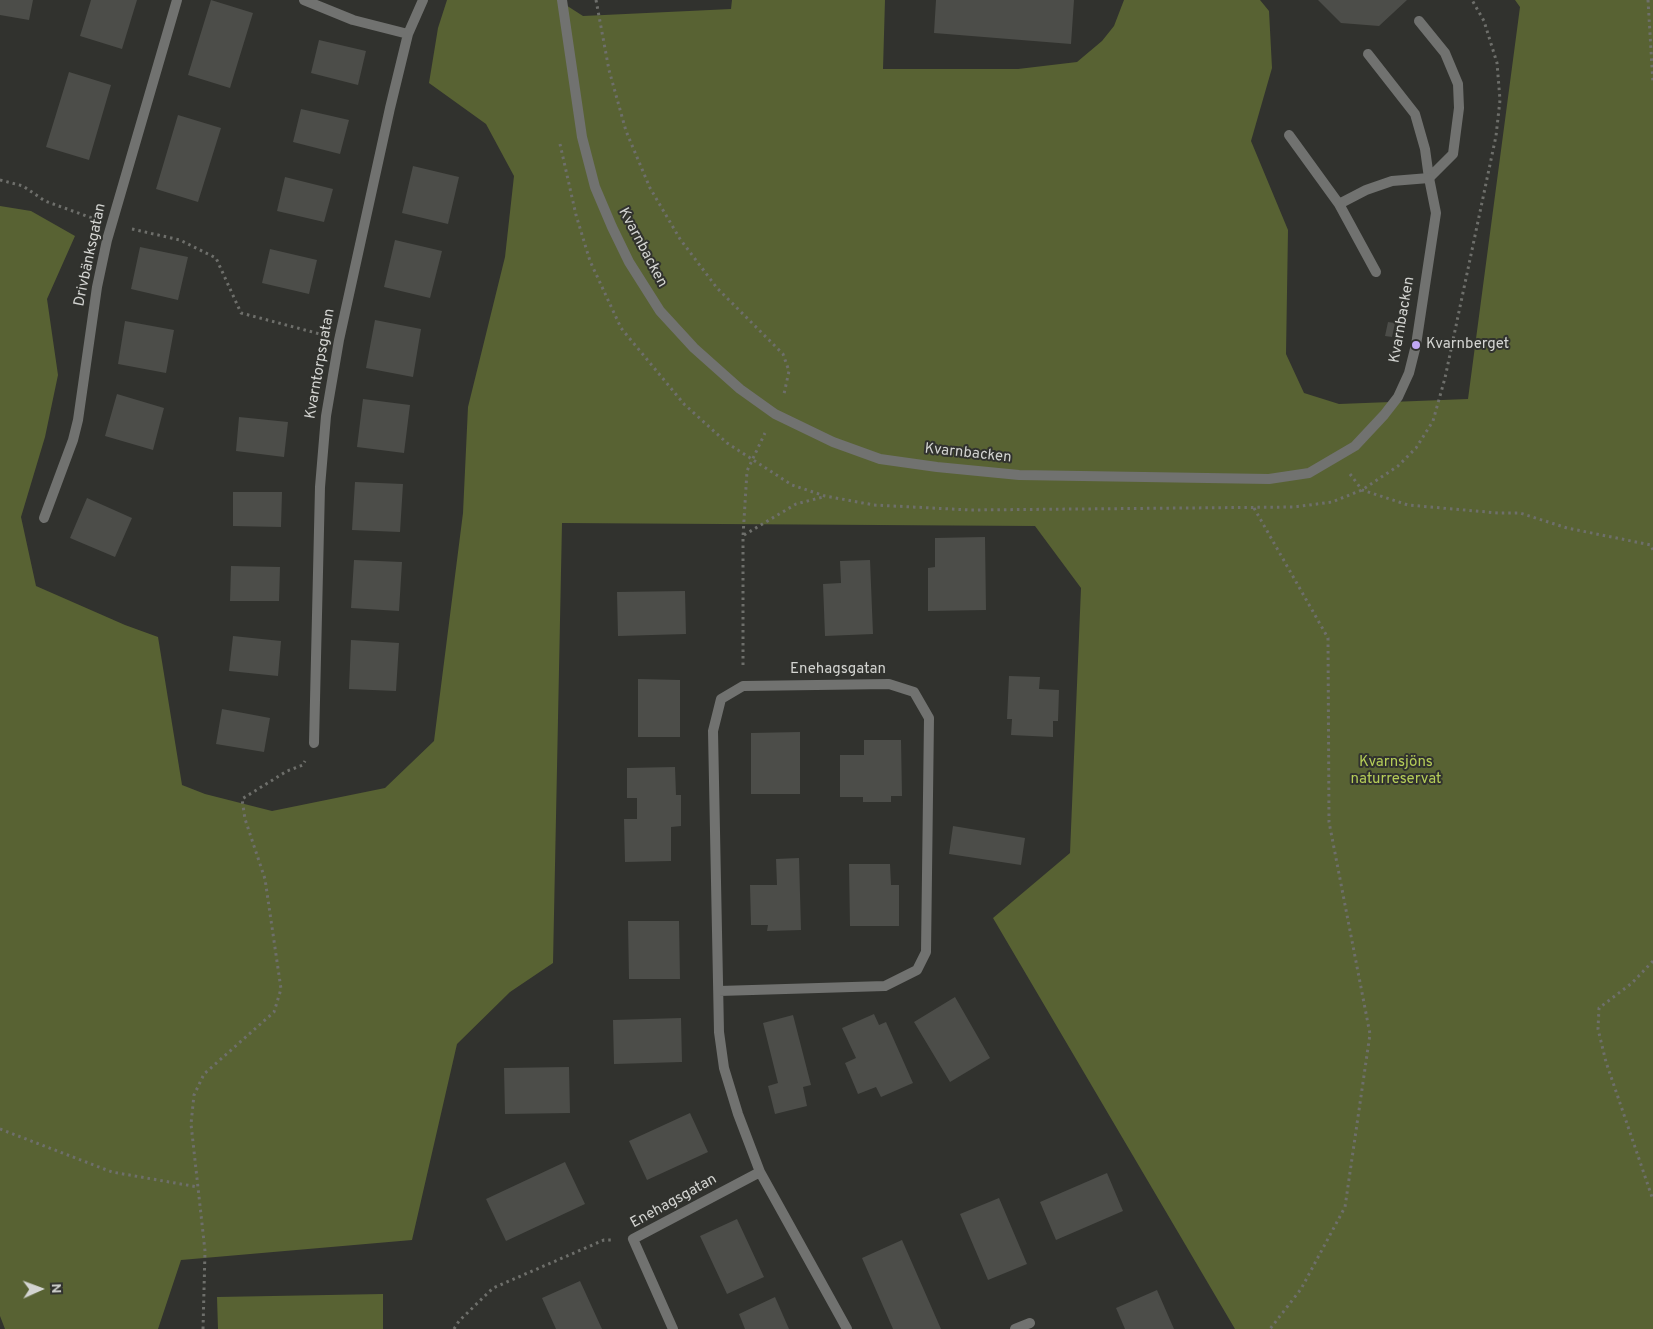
<!DOCTYPE html>
<html>
<head>
<meta charset="utf-8">
<style>
  body { margin:0 }
  #map { position:relative; width:1653px; height:1329px; overflow:hidden; background:#31322e; font-family:Overpass,sans-serif }
  canvas { display:block }
  .north { position:absolute; left:15px; top:1264px; width:50px; height:50px; -webkit-text-stroke:4px #31322e; paint-order:stroke; rotate:88deg; font-size:14px; font-weight:700; line-height:20px; text-align:center; color:#d3d4d1 }
  .north::after { content:''; display:block; margin:auto; width:18px; height:22px; background:#d3d4d1; clip-path:polygon(50% 0,100% 100%,50% 72%,0 100%) }
</style>
</head>
<body>
<div id="map">
<canvas width="1653" height="1329"></canvas>
<div class="north">N</div>
</div>
<script>
const g = document.querySelector('canvas').getContext('2d');
g.lineJoin = 'round';
function fillPath(path, color) {
  g.fillStyle = color;
  g.fill(path, 'evenodd');
}
function toPath(rows) {
  const path = new Path2D();
  for (const r of rows) {
    path.moveTo(r[0], r[1]);
    for (let i = 2; i < r.length; i += 2) path.lineTo(r[i], r[i + 1]);
  }
  return path;
}
function trace(path, color, width, dash) {
  g.strokeStyle = color;
  g.lineWidth = width;
  g.lineCap = dash ? 'butt' : 'round';
  g.setLineDash(dash || []);
  g.stroke(path);
}
function write(font, color, halo, rows, align = 'center') {
  g.font = font + ' Overpass,sans-serif';
  g.lineWidth = 4;
  g.setLineDash([]);
  g.textBaseline = 'middle';
  g.strokeStyle = halo;
  g.fillStyle = color;
  for (const [text, x, y, turn = 0] of rows) {
    g.save();
    g.translate(x, y);
    g.rotate((+turn || 0) * Math.PI / 180);
    g.textAlign = isNaN(turn) ? turn : align;
    if (halo) g.strokeText(text, 0, 0);
    g.fillText(text, 0, 0);
    g.restore();
  }
}
fillPath(toPath([
  [447,0,558,0,583,16,731,9,732,0,885,0,883,69,1018,69,1077,62,1102,41,1114,26,1124,0,1260,0,1269,11,1272,68,1251,141,1288,230,1286,354,1304,393,1339,404,1468,399,1520,7,1515,0,1653,0,1653,1329,1235,1329,993,918,1070,853,1081,588,1035,526,562,523,553,963,510,992,457,1044,412,1240,181,1260,158,1329,5,1329,0,1316,0,206,31,211,75,236,47,299,58,375,45,437,21,517,36,586,125,625,158,637,182,785,205,794,272,811,385,788,434,741,463,513,468,407,505,257,514,176,486,124,429,83,438,28],
  [383,1294,383,1329,218,1329,217,1297]
]), '#586233');
fillPath(toPath([
  [0,0,33,0,29,20,0,15],
  [91,0,137,0,122,49,80,36],
  [211,0,253,13,230,88,188,75],
  [936,0,1074,0,1071,44,934,33],
  [1318,0,1407,0,1379,26,1341,23],
  [319,40,366,51,358,85,311,73],
  [69,72,111,85,89,160,46,147],
  [301,109,349,120,340,154,293,142],
  [178,115,221,128,198,202,156,189],
  [413,166,459,177,448,224,402,213],
  [285,177,333,189,324,222,277,211],
  [395,240,442,251,430,298,384,287],
  [140,247,188,257,178,300,131,289],
  [270,249,317,260,309,294,262,283],
  [375,320,421,329,413,377,366,368],
  [125,321,174,330,166,373,118,364],
  [1388,322,1395,323,1392,337,1385,336],
  [117,394,164,408,153,450,105,436],
  [363,399,410,405,404,453,357,447],
  [239,417,288,422,284,457,236,451],
  [355,482,403,484,400,532,352,530],
  [233,492,282,492,281,527,233,526],
  [87,498,132,518,115,557,70,538],
  [985,537,986,610,928,611,928,568,935,567,935,538],
  [354,560,402,562,399,611,351,608],
  [870,560,873,634,825,636,823,584,841,583,840,561],
  [231,566,280,567,279,601,230,601],
  [685,591,686,634,618,636,617,592],
  [233,636,281,641,278,676,229,671],
  [351,640,399,643,396,691,349,689],
  [1009,676,1040,677,1039,689,1059,690,1058,721,1053,721,1053,737,1011,735,1012,719,1007,719],
  [638,679,680,680,680,737,638,737],
  [222,709,270,718,264,752,216,744],
  [800,732,800,794,751,794,751,733],
  [864,740,901,740,902,796,891,796,891,802,863,802,863,797,840,797,840,755,864,755],
  [675,767,676,795,681,795,681,826,671,827,671,861,625,862,624,819,637,819,637,798,627,798,627,768],
  [953,826,1025,838,1021,865,949,854],
  [799,858,801,930,767,931,768,925,751,925,750,885,777,885,776,859],
  [849,864,890,864,891,885,899,885,899,926,850,926],
  [628,921,679,921,680,979,629,979],
  [955,997,990,1058,950,1082,914,1022],
  [874,1014,879,1025,886,1022,913,1083,881,1097,876,1087,858,1094,845,1063,856,1058,842,1028],
  [793,1015,811,1085,803,1087,807,1106,775,1114,768,1086,778,1083,763,1023],
  [681,1018,682,1062,614,1064,613,1020],
  [569,1067,570,1113,505,1114,504,1068],
  [690,1113,708,1152,647,1180,629,1141],
  [565,1162,585,1204,506,1241,486,1199],
  [1107,1173,1123,1211,1056,1240,1040,1202],
  [999,1198,1027,1264,988,1280,960,1214],
  [737,1219,764,1277,727,1294,700,1236],
  [902,1240,941,1329,893,1329,862,1258],
  [580,1281,602,1329,556,1329,542,1298],
  [1157,1290,1174,1329,1125,1329,1116,1308],
  [775,1297,789,1329,745,1329,739,1314]
]), '#4c4d49');
trace(toPath([
  [596,0,609,70,626,131,650,188,680,239,717,288,783,354,789,371,784,394],
  [1648,0,1653,84],
  [560,144,576,215,590,261,621,328,684,404,727,443,792,485,825,496,874,505,970,510,1294,507,1332,502,1362,490,1398,466,1416,448,1433,421,1445,378,1496,136,1500,100,1497,63,1484,21,1472,0],
  [0,180,23,186,45,201,92,218],
  [132,229,180,240,216,258,241,313,320,334],
  [1350,474,1362,490,1408,505,1498,513,1520,513,1567,528,1651,545,1653,550],
  [1254,508,1328,638,1329,822,1370,1034,1345,1207,1301,1289,1270,1329],
  [744,535,796,504,823,497],
  [743,665,743,536,747,471,765,433],
  [1653,961,1632,983,1599,1008,1598,1029,1606,1062,1653,1200],
  [0,1129,112,1172,198,1187],
  [203,1329,205,1251,191,1124,194,1095,204,1074,274,1012,281,989,265,879,245,819,242,799,287,771,303,765,305,761],
  [454,1329,459,1321,493,1288,604,1240,613,1240]
]), '#6e6f6b', 3, [2.5, 4]);
trace(toPath([
  [1368,54,1415,114,1425,149,1429,178],
  [1289,135,1339,204],
  [1376,272,1339,204,1366,190,1392,181,1429,178,1453,154,1459,108,1458,84,1445,53,1419,21]
]), '#717270', 10);
trace(toPath([
  [304,0,353,20,408,34],
  [562,0,582,137,595,187,612,227,629,262,660,311,694,348,740,389,775,414,833,442,880,459,937,467,1019,475,1269,479,1309,473,1355,446,1384,415,1398,397,1409,373,1416,345,1436,213,1429,178],
  [44,518,73,440,78,420,97,287,107,240,177,0],
  [314,743,320,487,326,416,339,340,390,108,408,34,423,0],
  [719,991,885,986,917,970,926,952,929,718,914,692,889,684,743,686,721,699,713,731,719,1032,724,1068,738,1114,760,1172,847,1329],
  [673,1329,633,1239,760,1172],
  [1015,1329,1030,1323]
]), '#717270', 10);
for (const [x, y, r, color] of [
  [1416,345,5,"#c1a8f3"]
]) {
  const dot = new Path2D();
  dot.arc(x, y, r, 0, 2 * Math.PI);
  g.fillStyle = color;
  g.fill(dot);
  trace(dot, '#31322e', 2);
}
write('15px', '#d3d4d1', '#31322e', [
  ["Kvarnbacken",642,248,62],
  ["Drivbänksgatan",91,255,-78],
  ["Kvarnbacken",1403,320,-80],
  ["Kvarntorpsgatan",321,364,-80],
  ["Kvarnbacken",968,454,6],
  ["Enehagsgatan",838,670],
  ["Enehagsgatan",674,1202,-29]
]);
write('15px', '#d3d4d1', '#31322e', [
  ["Kvarnberget",1426,345]
], 'left');
write('15px', '#b5cd58', '#31322e', [
  ["Kvarnsjöns",1396,763],
  ["naturreservat",1396,780]
]);
</script>
</body>
</html>
